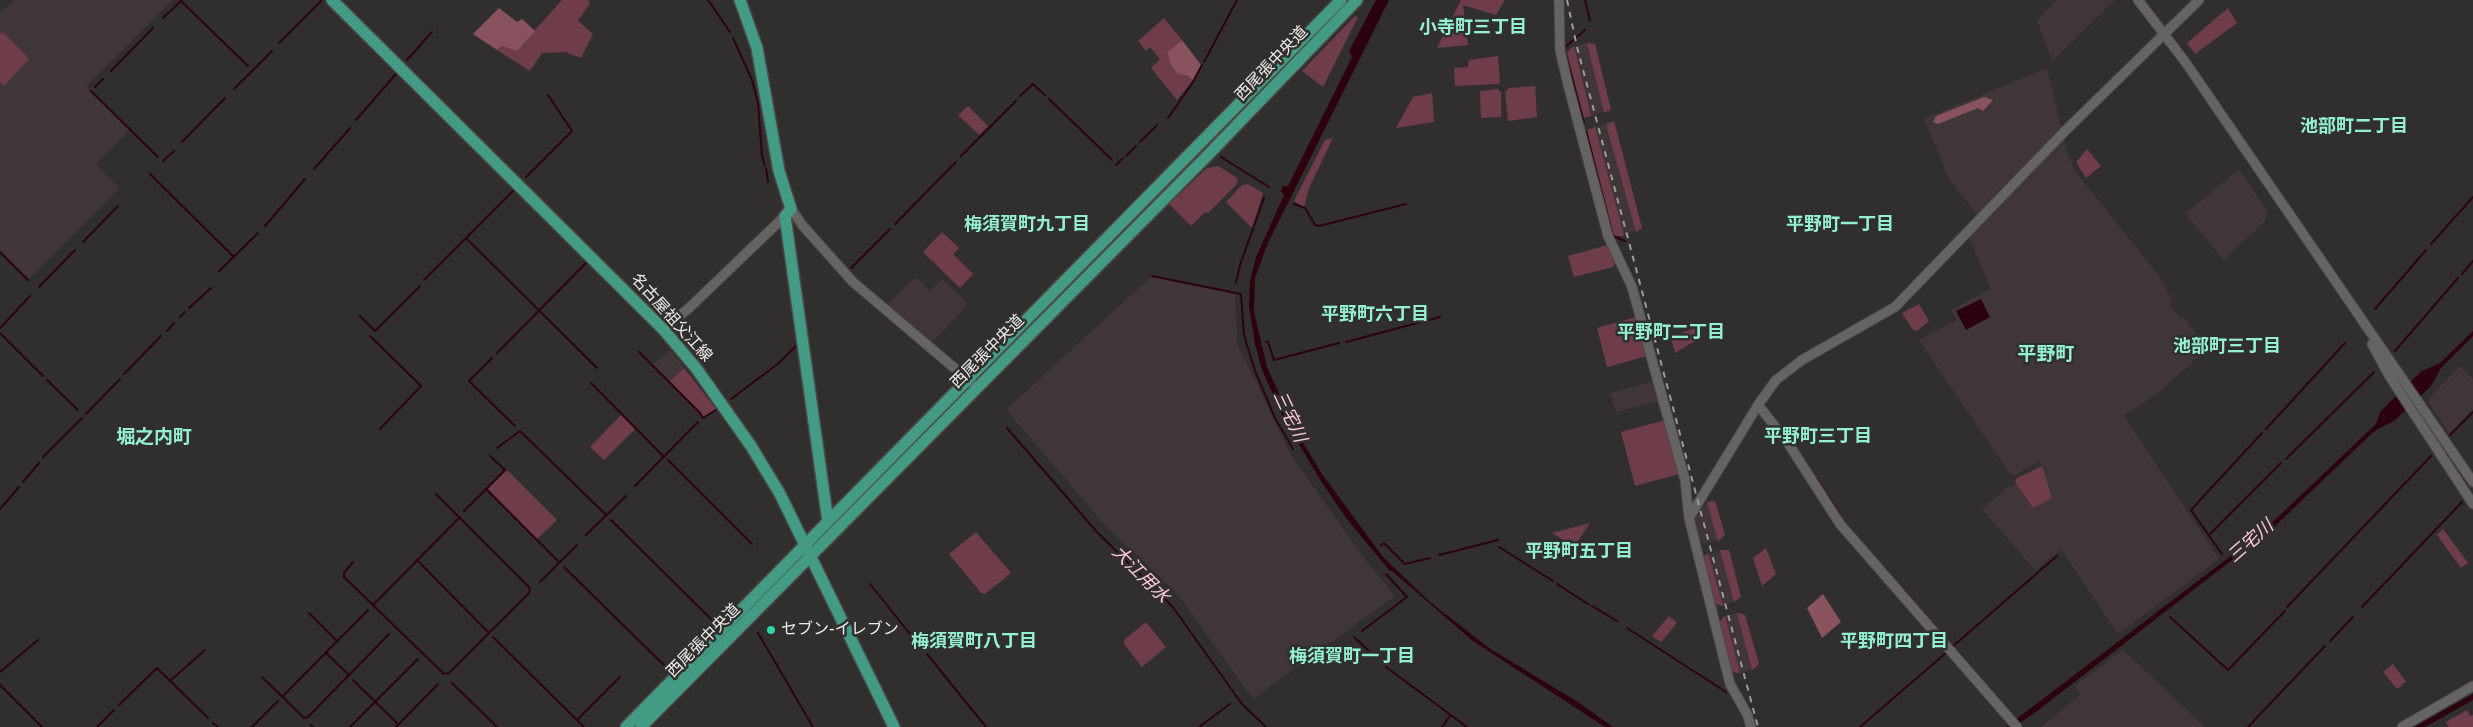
<!DOCTYPE html>
<html>
<head>
<meta charset="utf-8">
<style>
  body { margin:0 }
  canvas { display:block; background:#312e2e }
</style>
</head>
<body>
<canvas width="2473" height="727"></canvas>
<script>
const g = document.querySelector('canvas').getContext('2d');
g.lineJoin = 'round';
function fillPath(path, color) {
  g.fillStyle = color;
  g.fill(path, 'evenodd');
}
function toPath(rows) {
  const path = new Path2D();
  for (const r of rows) {
    path.moveTo(r[0], r[1]);
    for (let i = 2; i < r.length; i += 2) path.lineTo(r[i], r[i + 1]);
  }
  return path;
}
function trace(path, color, width, dash) {
  g.strokeStyle = color;
  g.lineWidth = width;
  g.lineCap = dash ? 'butt' : 'round';
  g.setLineDash(dash || []);
  g.stroke(path);
}
function write(font, color, halo, rows, align = 'center') {
  g.font = font + ' "DejaVu Sans","Noto Sans JP",sans-serif';
  g.lineWidth = 5;
  g.setLineDash([]);
  g.textBaseline = 'middle';
  g.strokeStyle = halo;
  g.fillStyle = color;
  for (const [text, x, y, turn = 0] of rows) {
    g.save();
    g.translate(x, y);
    g.rotate((+turn || 0) * Math.PI / 180);
    g.textAlign = isNaN(turn) ? turn : align;
    if (halo) g.strokeText(text, 0, 0);
    g.fillText(text, 0, 0);
    g.restore();
  }
}
fillPath(toPath([
  [15,0,172,0,86,87,129,130,96,165,119,188,29,279,0,251,0,13],
  [2057,0,2115,0,2052,61,2037,20],
  [1587,43,1595,44,1611,110,1584,118,1567,52,1574,46],
  [2045,69,2048,71,2066,150,2075,171,2160,277,2172,300,2170,306,2180,318,2185,318,2206,350,2158,393,2124,416,2219,559,2118,634,2061,549,2035,570,1982,509,2008,487,2016,484,2033,508,2052,497,2040,461,2015,475,2010,474,1919,340,1957,320,1951,310,1991,289,1969,236,1983,221,1949,179,1925,121,1926,118],
  [1614,121,1642,228,1624,236,1614,236,1587,130],
  [2239,169,2267,211,2266,220,2224,260,2185,214],
  [916,277,930,291,942,279,966,302,966,307,934,340,930,340,888,304],
  [1151,277,1235,294,1237,343,1291,455,1363,557,1395,596,1253,699,1176,592,1106,526,1009,413,1008,408],
  [670,350,684,368,670,381,653,365],
  [2460,366,2473,379,2473,409,2449,434,2427,400],
  [1651,382,1655,385,1659,401,1616,412,1610,393],
  [1715,501,1725,535,1718,541,1706,543,1699,541,1693,521,1707,502],
  [1720,550,1729,550,1741,597,1723,606,1716,604,1703,557],
  [1737,613,1745,615,1759,664,1752,670,1740,673,1732,672,1720,621,1725,616],
  [2123,650,2205,727,2041,727,2081,694,2075,686]
]), '#403638');
fillPath(toPath([
  [562,0,588,0,590,3,578,21,593,34,581,58,565,52,542,53,530,71,497,50,502,46,517,50],
  [1461,0,1505,0,1496,15,1463,5,1468,45,1437,48],
  [2228,8,2237,23,2195,54,2187,43],
  [1355,16,1358,17,1323,87,1302,71],
  [1164,18,1182,40,1167,52,1178,74,1188,76,1193,80,1177,100,1151,68,1160,59,1150,47,1146,51,1138,41],
  [0,33,4,33,29,59,4,86,0,82],
  [1587,43,1595,44,1611,110,1604,112],
  [1574,46,1591,116,1584,118,1567,52],
  [1498,56,1500,82,1498,84,1455,86,1454,68,1468,67,1469,60],
  [1535,86,1537,117,1508,121,1505,92,1509,88],
  [1498,89,1501,92,1501,117,1481,118,1480,91],
  [1432,93,1434,122,1396,128,1413,97],
  [968,106,988,126,979,135,958,115],
  [1614,121,1642,228,1636,232,1606,124],
  [1595,127,1624,236,1614,236,1587,130],
  [1333,138,1309,188,1304,207,1294,201,1325,140],
  [2087,149,2101,166,2086,178,2076,162],
  [1218,166,1237,178,1237,184,1208,213,1205,212,1191,226,1169,204,1207,168],
  [1248,184,1263,193,1252,228,1226,202,1242,185],
  [942,232,959,248,953,254,973,274,960,288,923,252],
  [1608,245,1615,262,1613,267,1574,277,1568,256],
  [1919,304,1929,321,1917,331,1913,330,1902,313],
  [1636,317,1647,356,1607,367,1597,328],
  [1697,327,1703,336,1675,353,1671,337],
  [684,368,716,409,703,417,670,381],
  [621,415,635,429,604,460,590,447],
  [1665,420,1679,474,1635,486,1621,432],
  [2042,466,2052,498,2033,508,2015,482,2017,478],
  [507,470,557,520,537,539,488,489],
  [1715,501,1725,535,1718,541,1707,502],
  [1590,523,1574,547,1552,533],
  [2443,529,2468,563,2461,568,2437,535],
  [976,532,1011,573,985,594,981,593,949,554],
  [1766,548,1776,574,1762,586,1753,558],
  [1720,550,1729,550,1741,597,1734,602],
  [1708,553,1723,606,1716,604,1703,557],
  [1737,613,1745,615,1759,664,1752,670],
  [1669,616,1677,623,1661,642,1652,636],
  [1725,616,1740,673,1732,672,1720,621],
  [1146,622,1166,647,1142,667,1124,644,1124,640],
  [2393,664,2406,682,2397,689,2383,672],
  [2467,710,2470,716,2473,715,2473,727,2449,727,2446,722]
]), '#6f3d4a');
fillPath(toPath([
  [499,8,517,22,522,19,535,31,517,51,502,46,497,50,473,34],
  [1182,40,1201,65,1193,80,1188,76,1178,74,1171,65,1167,52],
  [1984,97,1993,100,1983,111,1978,108,1938,124,1933,122,1936,116],
  [1823,594,1841,622,1822,638,1807,608]
]), '#88525f');
fillPath(toPath([
  [1376,0,1389,0,1267,245,1255,278,1254,312,1267,367,1297,433,1322,474,1383,557,1430,602,1489,648,1578,702,1613,727,1605,727,1473,641,1392,571,1390,571,1346,518,1319,478,1283,417,1262,370,1255,344,1249,306,1250,281,1256,257,1284,195,1281,191,1283,186,1288,186,1352,57,1349,51],
  [1981,299,1990,317,1966,330,1956,311],
  [2473,331,2473,336,2441,368,2431,386,2394,421,2376,430,2366,439,2272,529,2037,711,2014,727,2006,727,2261,533,2376,424,2380,412,2403,389,2422,371,2440,363],
  [2473,694,2473,700,2425,727,2414,727]
]), '#2c0110');
trace(toPath([
  [708,0,730,32],
  [1585,0,1590,21],
  [181,1,248,66],
  [163,18,182,0],
  [733,38,752,80,758,103,762,156,765,166],
  [279,43,321,1],
  [407,60,432,32],
  [1204,62,1237,0],
  [111,71,153,28],
  [95,87,103,79],
  [234,89,272,51],
  [91,91,158,157],
  [1020,96,1033,84,1045,95],
  [1049,99,1112,160],
  [1168,118,1193,82,1202,65],
  [356,120,396,74],
  [1584,123,1564,48,1585,30],
  [1586,131,1613,236,1625,241],
  [182,142,225,98],
  [1140,142,1157,125],
  [961,156,1016,101],
  [1126,156,1136,146],
  [1221,157,1269,187],
  [163,161,174,151],
  [1116,165,1123,158],
  [314,169,350,128],
  [766,169,768,182],
  [150,174,234,257],
  [526,177,572,131,548,95],
  [1294,204,1305,208,1315,225,1319,226,1406,204],
  [895,224,956,162],
  [265,226,305,179],
  [466,238,597,368],
  [83,242,118,206],
  [2431,244,2473,197],
  [0,252,28,280],
  [851,268,890,229],
  [219,271,258,233],
  [2462,274,2473,261],
  [1152,276,1241,294,1244,335,1255,371,1275,418,1293,449],
  [424,280,513,191],
  [1236,283,1240,265,1264,198],
  [39,287,75,250],
  [189,308,211,288],
  [2375,309,2426,250],
  [360,316,375,331,420,286],
  [180,317,185,312],
  [0,328,30,296],
  [167,331,174,323],
  [0,333,43,376],
  [370,336,421,386,380,429],
  [1266,342,1268,342,1274,360,1339,343],
  [1346,342,1440,317],
  [2395,351,2458,278],
  [639,352,700,413,703,418,716,410],
  [497,353,586,263],
  [492,358,469,381,515,426],
  [124,374,161,336],
  [47,380,78,410],
  [591,383,664,457],
  [731,399,779,363,798,344],
  [86,414,120,379],
  [1007,428,1096,531,1172,606,1242,704,1266,727],
  [2266,429,2345,343],
  [2450,435,2473,412],
  [497,448,520,431,606,515],
  [43,457,82,418],
  [2286,459,2374,372],
  [668,460,752,544],
  [1816,478,1824,490],
  [23,482,39,463],
  [635,486,698,422],
  [486,489,559,562],
  [1826,493,1840,515],
  [0,509,19,487],
  [464,511,505,470,490,456],
  [611,520,716,624],
  [586,535,626,496],
  [2209,535,2281,463],
  [1381,545,1384,543,1405,564,1430,558],
  [1499,547,1553,581],
  [2222,554,2191,510,2262,433],
  [1439,555,1498,540],
  [417,560,489,633],
  [353,562,344,573,344,577,444,674,449,673,529,593,530,588,436,494],
  [564,567,670,671],
  [540,582,577,545],
  [870,584,918,644],
  [1557,584,1588,604],
  [1898,584,1952,646],
  [373,605,460,517],
  [1592,606,1617,621],
  [2287,607,2431,456],
  [2362,607,2462,502],
  [309,613,337,641],
  [2170,617,2228,670,2285,611],
  [1627,628,1726,692],
  [1362,631,1407,597,1386,574],
  [758,633,813,727],
  [493,637,584,727],
  [1354,637,1376,658],
  [2330,641,2353,617],
  [1952,647,2057,556],
  [326,653,349,675],
  [927,654,986,727],
  [1386,667,1467,727],
  [0,672,38,640],
  [262,677,304,718,308,717,389,634],
  [353,680,398,724],
  [170,681,205,650],
  [452,683,497,727],
  [0,685,42,727],
  [282,697,368,610],
  [119,705,157,668,208,718],
  [577,720,620,677],
  [213,723,218,727],
  [311,725,313,727],
  [97,727,114,710],
  [252,727,278,701],
  [350,727,418,659],
  [396,727,438,684],
  [1199,727,1230,704],
  [1442,727,1450,716],
  [1860,727,1947,652],
  [2248,727,2325,646]
]), '#2c0110', 2);
const minor = toPath([
  [1559,0,1560,50,1567,81,1608,236,1632,287,1685,480,1689,518,1730,684,1747,714,1751,727],
  [2138,0,2186,63,2473,482],
  [791,209,803,226,853,282,972,383],
  [663,329,688,309,785,216],
  [2372,344,2390,377,2473,504],
  [1758,405,1786,440,1840,524,2017,727],
  [1689,518,1758,405,1776,380,1802,360,1895,307,2066,130,2199,0],
  [2402,727,2473,686]
]);
const major = toPath([
  [332,0,663,329,696,368,751,446,780,494,894,727],
  [740,0,757,48,779,171,791,209,785,216,828,522],
  [626,727,1341,0],
  [641,727,1207,156,1357,0]
]);
trace(minor, '#4c4949', 11);
trace(major, '#4c4949', 14);
trace(minor, '#666363', 9);
trace(major, '#449b84', 11);
trace(toPath([
  [1567,0,1577,47,1758,727]
]), '#9d9b9c', 2, [6, 6]);
for (const [x, y, r, color] of [
  [771,630,5,"#31d4a9"]
]) {
  const dot = new Path2D();
  dot.arc(x, y, r, 0, 2 * Math.PI);
  g.fillStyle = color;
  g.fill(dot);
  trace(dot, '#312e2e', 2);
}
write('16px', '#eceaeb', '#312e2e', [
  ["西尾張中央道",1272,64,-46],
  ["名古屋祖父江線",671,318,48],
  ["西尾張中央道",988,352,-45],
  ["西尾張中央道",704,641,-45]
]);
write('16px', '#eceaeb', '#312e2e', [
  ["セブン-イレブン",781,630]
], 'left');
write('bold 18px', '#93f0d0', '#312e2e', [
  ["小寺町三丁目",1473,28],
  ["池部町二丁目",2354,127],
  ["梅須賀町九丁目",1027,225],
  ["平野町一丁目",1840,225],
  ["平野町六丁目",1375,315],
  ["平野町二丁目",1671,333],
  ["池部町三丁目",2227,347],
  ["平野町三丁目",1818,437],
  ["平野町五丁目",1579,552],
  ["梅須賀町八丁目",974,642],
  ["平野町四丁目",1894,642],
  ["梅須賀町一丁目",1352,657]
]);
write('italic 18px', '#fec8d4', '#312e2e', [
  ["三宅川",1289,417,65],
  ["三宅川",2251,542,-41],
  ["大江用水",1140,575,45]
]);
write('bold 19px', '#93f0d0', '#312e2e', [
  ["平野町",2046,355],
  ["堀之内町",154,438]
]);
</script>
</body>
</html>
